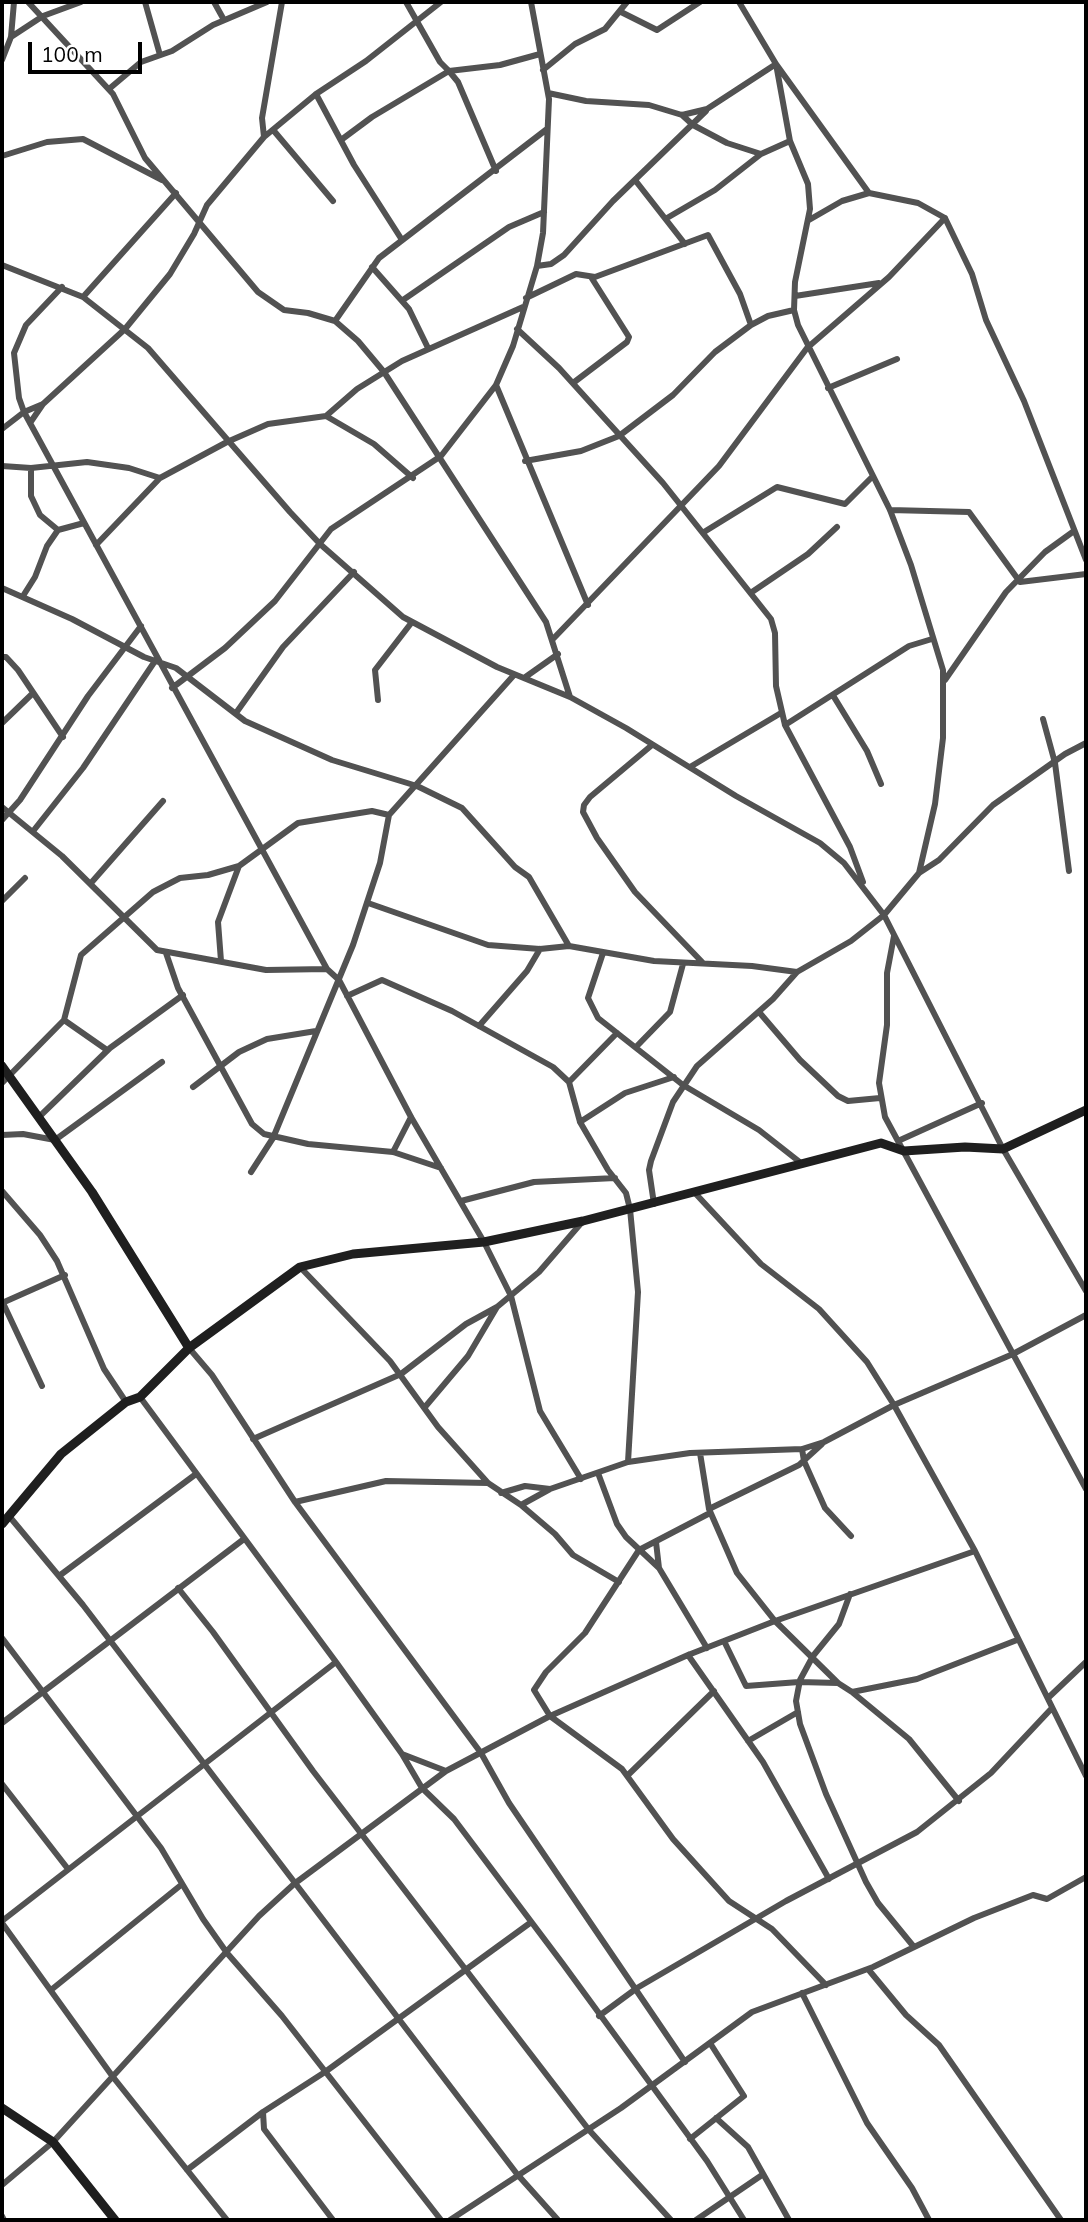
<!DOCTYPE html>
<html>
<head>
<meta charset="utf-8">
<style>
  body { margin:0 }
  #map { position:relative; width:1088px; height:2222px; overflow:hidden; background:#fff; font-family:Mulish,sans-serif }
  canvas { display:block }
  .frame { position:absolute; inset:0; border:4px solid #000; pointer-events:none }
  .scale { position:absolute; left:28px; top:42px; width:114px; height:32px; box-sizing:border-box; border:4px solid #000; border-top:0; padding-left:9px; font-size:21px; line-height:24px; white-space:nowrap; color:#000; -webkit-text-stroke:5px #fff; paint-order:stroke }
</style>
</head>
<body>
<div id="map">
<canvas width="1088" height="2222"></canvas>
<div class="frame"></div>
<div class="scale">100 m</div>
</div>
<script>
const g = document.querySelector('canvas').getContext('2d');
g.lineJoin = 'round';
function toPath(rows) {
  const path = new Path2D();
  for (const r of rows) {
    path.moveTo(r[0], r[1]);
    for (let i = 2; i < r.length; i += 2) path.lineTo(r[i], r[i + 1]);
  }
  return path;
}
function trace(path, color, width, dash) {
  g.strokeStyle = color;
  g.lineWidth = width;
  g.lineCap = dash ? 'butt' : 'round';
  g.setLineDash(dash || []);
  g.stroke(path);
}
trace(toPath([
  [28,2,113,94,145,158,258,292,284,310,308,313,335,321,358,341,384,372,546,622,570,697],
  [145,2,160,55],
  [214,2,224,20],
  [406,2,440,62,449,71,500,65,540,54],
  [621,12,657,30,700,2],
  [11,37,43,16,81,2],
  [2,60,11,37,14,2],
  [543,70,575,44,605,29,627,2],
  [109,89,141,62,172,51,213,25,267,2],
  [548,93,586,101,649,105,682,115,707,109,776,64,869,193],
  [316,94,354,165,402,240],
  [682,115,693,125,727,143,761,154],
  [274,131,333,201],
  [264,137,316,94,366,61,441,2],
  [341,140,372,117,449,71,458,82,496,171],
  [2,156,47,142,83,139,162,180],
  [635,180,685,244],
  [667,218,715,190,761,154,790,141],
  [809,220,842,201,869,193,918,203,945,218,972,274,986,320,1024,401,1086,560],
  [2,265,83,297,148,348,290,512,320,544,403,617,497,667,570,697,626,728,736,796,820,843,844,863,884,915,1003,1149,1086,1291],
  [537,266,551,264,564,255,613,201,706,111],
  [372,267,409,309,428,348],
  [62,287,26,325,14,353,19,398,24,412,327,969,339,980,411,1117,484,1242,511,1296,540,1411,581,1479],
  [795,296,879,283],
  [83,297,176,193],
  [526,298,576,274,595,277,708,235,740,294,751,325],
  [403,300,509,227,544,212],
  [335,321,379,258,547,129],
  [517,329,559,368,663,483,771,619,775,633,776,686,785,725,850,847,863,882],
  [573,383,627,342,629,337,591,277],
  [496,385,588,605],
  [828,388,897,359],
  [326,416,374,444,413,478],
  [30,423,43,404],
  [2,429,24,412,43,404,125,329,170,274,194,234,207,205,264,137,262,118,282,2],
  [525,461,581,451,619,436,673,395,715,352,751,325,768,316,794,310],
  [2,466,31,468,87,462,129,468,160,478],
  [31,468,31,496,40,515,58,530,84,523],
  [890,510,969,512,1020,582,1086,574],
  [704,532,777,487,845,504,872,477],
  [96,545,160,478,227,442,268,424,326,416,357,389,402,361,523,307],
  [2,588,72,619,144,657,176,668,245,721,332,760,417,786,462,808,515,867,529,877,569,946],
  [752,592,808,554,837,527],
  [23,596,35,577,47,546,58,530],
  [553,639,719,466,807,348,889,277,945,218],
  [2,657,6,657,18,670,63,737],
  [524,678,558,654],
  [945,680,1006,592,1045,552,1074,531],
  [172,688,225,648,275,601,331,529,441,456,496,385,513,346,537,266,543,233,549,99,531,2],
  [834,697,867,751,881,784],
  [378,700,375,670,412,622],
  [236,713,283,647,354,572],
  [1043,719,1055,763,1069,871],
  [2,723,32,694],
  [785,725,909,646,932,639],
  [652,745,590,797,584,805,583,812,597,838,635,892,703,963],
  [690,767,781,713],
  [2,807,62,856,157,950,266,970,327,969],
  [2,820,20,800,88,696,141,626],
  [34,830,83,768,155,661],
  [919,873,939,860,993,805,1065,754,1086,743],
  [91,883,163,801],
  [2,901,25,878],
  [368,903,488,945,540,949,569,946,654,961,752,966,797,972],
  [894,936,887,973,887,1025,879,1083,885,1117,1086,1489],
  [166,953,178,988,252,1124,264,1134,308,1144,393,1152,441,1168],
  [603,953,588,998,598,1018,683,1085,759,1130,801,1163],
  [221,961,218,922,239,866],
  [347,996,382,980,452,1011,553,1067,569,1082,580,1122,608,1170,626,1193,630,1209,638,1292,628,1462],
  [759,1012,800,1060,838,1096,848,1101,880,1098],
  [64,1020,107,1050],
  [479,1026,527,971,540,949],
  [636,1047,670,1012,683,964],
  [569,1082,617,1033],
  [2,1083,64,1020,81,955,153,892,180,878,208,875,239,866,298,823,372,811,389,815],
  [193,1087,239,1052,267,1039,316,1031],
  [39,1117,110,1048,183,995],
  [580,1122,625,1093,674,1077],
  [2,1135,23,1134,55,1140,162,1062],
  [898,1141,982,1103],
  [393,1152,411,1117],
  [251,1172,273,1138,353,945,380,863,389,815,514,675],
  [2,1191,40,1235,57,1261,104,1369,126,1402],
  [695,1193,761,1264,819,1309,867,1362,894,1405,975,1551,1086,1776],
  [461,1201,534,1182,615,1178],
  [654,1204,649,1170,651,1161,673,1102,697,1066,773,999,797,972,851,941,884,915,919,873,935,804,943,738,943,670,911,565,890,510,798,325,794,310,795,282,810,209,808,184,790,141,776,64,739,2],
  [300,1267,390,1361,438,1427,488,1483,521,1505,550,1489,628,1462,690,1453,802,1449,824,1442,894,1405,1013,1354,1086,1315],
  [2,1303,65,1275],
  [3,1303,42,1386],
  [189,1348,212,1375,295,1502,481,1753,509,1803,685,2062],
  [140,1397,336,1662,402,1754,422,1788,454,1819,563,1964,707,2161,744,2220],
  [425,1407,468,1356,497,1307,539,1272,583,1221],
  [253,1439,401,1374,466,1324,497,1307],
  [802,1449,804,1461,825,1508,851,1536],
  [700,1453,709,1509,737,1573,775,1621,838,1683,852,1692,917,1679,1017,1640],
  [598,1473,617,1524,626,1537,659,1568,707,1648],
  [501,1493,525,1486,550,1489],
  [295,1502,386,1481,488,1483],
  [521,1505,555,1534,573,1555,619,1582],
  [709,1509,799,1465,822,1444],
  [710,1513,639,1550,585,1633,546,1672,534,1690,550,1716,622,1769,673,1839,729,1901,772,1929,826,1985],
  [9,1516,83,1605,517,2174,558,2220],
  [656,1542,659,1568],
  [59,1576,196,1474],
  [178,1588,213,1632,313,1771,589,2130,671,2220],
  [850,1594,839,1624,813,1656,800,1680,796,1701,800,1724,826,1794,866,1882,878,1903,914,1947],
  [2,1638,161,1848,203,1919,227,1953,282,2016,441,2220],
  [724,1641,746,1686,799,1682,838,1683],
  [688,1655,763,1762,829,1879],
  [852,1692,909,1739,959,1801],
  [1048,1698,1086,1662],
  [2,1723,244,1539],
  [748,1741,798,1712],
  [402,1754,446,1771],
  [628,1775,714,1691],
  [2,1784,68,1869],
  [2,1921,336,1662],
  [2,1923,113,2077,227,2220],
  [868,1969,906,2015,939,2045,1061,2220],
  [51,1990,181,1885],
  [802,1993,867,2123,912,2188,929,2220],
  [599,2016,637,1988,786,1901,917,1832,991,1773,1052,1708],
  [263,2112,264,2129,333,2220],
  [716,2118,748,2147,789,2220],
  [690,2139,744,2096,710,2043],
  [187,2170,263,2112,325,2072,530,1923],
  [2,2185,53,2142,259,1916,294,1884,446,1771,550,1716,688,1655,775,1621,975,1551],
  [2,2216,4,2220],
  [450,2220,621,2108,752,2012,873,1967,974,1918,1033,1895,1047,1899,1086,1877],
  [696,2220,762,2175]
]), '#525252', 6);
trace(toPath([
  [2,1066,92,1192,189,1348],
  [2,1524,61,1454,126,1402,140,1397,189,1348,300,1267,353,1254,484,1242,583,1221,881,1143,904,1151,965,1147,1003,1149,1086,1110],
  [2,2108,53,2142,115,2220]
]), '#1f1f1f', 9);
</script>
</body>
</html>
